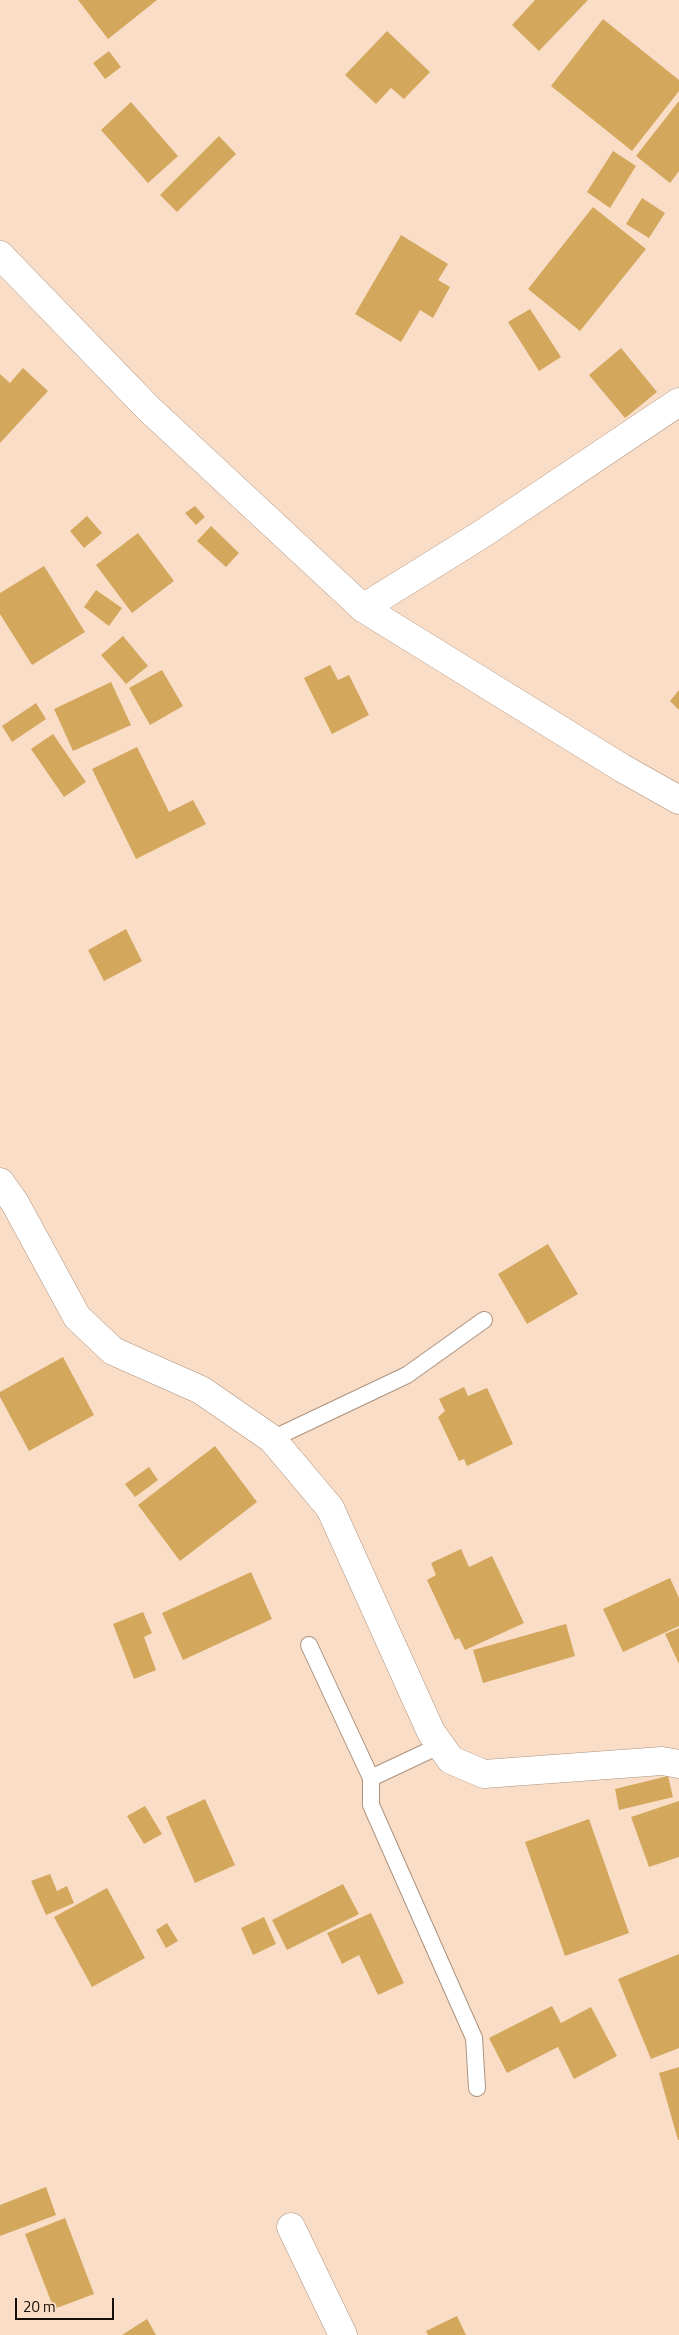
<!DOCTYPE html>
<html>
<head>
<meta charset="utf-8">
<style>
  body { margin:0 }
  #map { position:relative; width:679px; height:2335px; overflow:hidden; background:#faddc7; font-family:"Titillium Web",sans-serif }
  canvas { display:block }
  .scale { position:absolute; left:15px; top:2298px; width:99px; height:22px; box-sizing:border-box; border:2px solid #160d06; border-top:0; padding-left:6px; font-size:15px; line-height:18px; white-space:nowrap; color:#160d06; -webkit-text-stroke:4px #faddc7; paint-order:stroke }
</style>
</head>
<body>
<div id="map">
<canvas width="679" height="2335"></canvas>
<div class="scale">20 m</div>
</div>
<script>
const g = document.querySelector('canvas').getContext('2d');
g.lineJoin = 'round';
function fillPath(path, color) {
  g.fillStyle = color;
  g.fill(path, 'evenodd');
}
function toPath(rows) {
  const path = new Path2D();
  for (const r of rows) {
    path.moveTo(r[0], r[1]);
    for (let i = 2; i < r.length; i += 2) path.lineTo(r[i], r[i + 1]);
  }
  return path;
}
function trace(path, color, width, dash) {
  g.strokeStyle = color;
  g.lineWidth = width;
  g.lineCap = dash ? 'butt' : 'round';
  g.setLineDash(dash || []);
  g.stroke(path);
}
fillPath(toPath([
  [78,0,157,0,108,39],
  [535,0,588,0,539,51,512,25],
  [603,19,679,80,679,91,632,151,551,86],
  [387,31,430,72,404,99,391,88,376,104,345,75],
  [109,51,121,67,105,79,93,63],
  [679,101,679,171,670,183,636,156],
  [131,102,178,156,148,183,101,130],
  [219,136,236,154,177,212,160,195],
  [613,151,636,166,610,208,587,192],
  [642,198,665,213,649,238,626,224],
  [593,207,646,249,580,331,528,289],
  [401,235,448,264,438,280,450,287,433,318,420,310,401,342,355,314],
  [530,309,561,357,539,371,508,322],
  [621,348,657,392,625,418,589,375],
  [23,368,48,391,0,443,0,374,10,383],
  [195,506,205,517,196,525,185,513],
  [87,516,102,533,84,548,70,531],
  [211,526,239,553,226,567,197,541],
  [138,533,174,581,132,613,96,565],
  [44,566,85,632,32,665,0,614,0,593],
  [96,590,122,608,109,626,84,607],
  [123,636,148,666,126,684,101,655],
  [330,665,338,680,349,675,369,715,332,734,304,678],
  [162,670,183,706,150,725,129,688],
  [111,682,131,725,73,751,54,709],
  [679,690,679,710,670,701],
  [36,703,46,719,12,742,2,726],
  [53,734,86,782,64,797,31,749],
  [137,747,169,812,193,800,206,824,136,859,92,769],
  [126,929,142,961,104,981,88,950],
  [548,1244,578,1294,527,1324,498,1274],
  [63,1357,94,1415,29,1451,0,1397,0,1392],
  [464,1387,468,1396,487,1388,513,1444,467,1466,464,1459,459,1461,438,1417,445,1411,439,1399],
  [215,1446,257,1502,180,1561,138,1505],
  [149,1467,158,1480,135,1497,125,1484],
  [461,1549,469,1567,492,1556,524,1623,465,1650,459,1638,455,1640,427,1580,436,1575,431,1563],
  [251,1572,272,1619,183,1660,162,1613],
  [670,1578,679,1598,679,1626,623,1652,603,1609],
  [143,1612,152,1633,144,1637,156,1670,134,1679,113,1624],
  [566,1624,575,1656,483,1683,473,1650],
  [679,1628,679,1664,665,1634],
  [668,1776,673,1797,619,1810,615,1789],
  [205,1799,235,1865,195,1883,166,1817],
  [679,1801,679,1857,649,1867,631,1817],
  [145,1806,162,1834,144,1844,127,1816],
  [589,1819,629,1933,565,1956,525,1842],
  [50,1874,57,1891,67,1886,74,1903,46,1915,31,1881],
  [343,1884,359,1914,287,1950,272,1920],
  [107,1888,145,1958,92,1987,54,1917],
  [371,1913,404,1983,378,1995,359,1955,342,1964,327,1933],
  [264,1917,276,1944,253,1955,241,1928],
  [167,1923,178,1941,166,1948,156,1930],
  [679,1954,679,2048,651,2059,618,1979],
  [552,2006,561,2023,591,2007,617,2056,574,2079,558,2047,507,2073,489,2038],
  [679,2067,679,2140,678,2140,659,2073],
  [46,2187,56,2215,0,2236,0,2205],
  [65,2218,94,2294,54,2309,25,2234],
  [457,2316,466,2335,428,2335,426,2331],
  [147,2319,156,2335,122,2335]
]), '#d3a75c');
const service = toPath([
  [272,1439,407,1375,484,1320],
  [309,1645,371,1778],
  [441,1745,371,1778,371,1805,474,2038,477,2088]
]);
const minor = toPath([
  [363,608,482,534,679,402],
  [0,1182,15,1203,77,1317,113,1351,201,1390,272,1439,330,1508,431,1732,451,1760,484,1774,662,1761,679,1764],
  [291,2227,343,2335]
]);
const tertiary = toPath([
  [0,255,148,408,363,608,622,768,679,800]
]);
trace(service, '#ac927d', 18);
trace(minor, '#ac927d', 29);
trace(tertiary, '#ac927d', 29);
trace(service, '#fff', 16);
trace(minor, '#fff', 28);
trace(tertiary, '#fff', 28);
</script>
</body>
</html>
